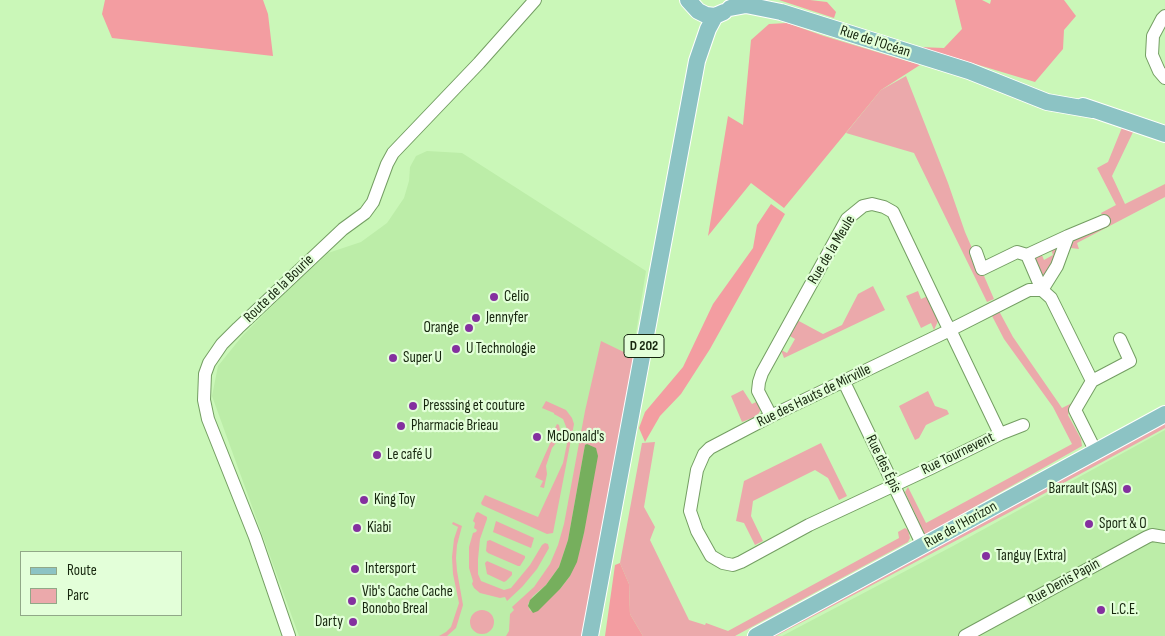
<!DOCTYPE html>
<html>
<head>
<meta charset="utf-8">
<style>
  body { margin:0 }
  #map { position:relative; width:1165px; height:636px; overflow:hidden; background:#caf7b8; font-family:"Sofia Sans Condensed",sans-serif }
  canvas { display:block }
  .legend { position:absolute; left:20px; top:551px; width:162px; height:65px; box-sizing:border-box; background:#e3ffd9; border:1px solid #91a888; margin:0; padding:6px 9px; list-style:none; font-size:15px; color:#16260e }
  .legend li { display:flex; align-items:center; gap:10px; height:25px }
  .legend b { width:25px; border:1px solid #91a888 }
</style>
</head>
<body>
<div id="map">
<canvas width="1165" height="636"></canvas>
<ul class="legend">
<li><b style="height:6px;background:#8cc3c4"></b>Route</li>
<li><b style="height:14px;background:#eba9ab"></b>Parc</li>
</ul>
</div>
<script>
const g = document.querySelector('canvas').getContext('2d');
g.lineJoin = 'round';
function fillPath(path, color) {
  g.fillStyle = color;
  g.fill(path, 'evenodd');
}
function toPath(rows) {
  const path = new Path2D();
  for (const r of rows) {
    if (r.length === 3) {
      path.moveTo(r[0] + r[2], r[1]);
      path.arc(r[0], r[1], r[2], 0, 2 * Math.PI);
      continue;
    }
    path.moveTo(r[0], r[1]);
    for (let i = 2; i < r.length; i += 2) path.lineTo(r[i], r[i + 1]);
  }
  return path;
}
function trace(path, color, width, dash) {
  g.strokeStyle = color;
  g.lineWidth = width;
  g.lineCap = dash ? 'butt' : 'round';
  g.setLineDash(dash || []);
  g.stroke(path);
}
function write(font, color, halo, rows, align = 'center') {
  g.font = font + ' "Sofia Sans Condensed",sans-serif';
  g.lineWidth = 4.5;
  g.setLineDash([]);
  g.textBaseline = 'middle';
  g.strokeStyle = halo;
  g.fillStyle = color;
  for (const [text, x, y, turn = 0] of rows) {
    g.save();
    g.translate(x, y);
    g.rotate((+turn || 0) * Math.PI / 180);
    g.textAlign = isNaN(turn) ? turn : align;
    if (halo) g.strokeText(text, 0, 0);
    g.fillText(text, 0, 0);
    g.restore();
  }
}
fillPath(toPath([
  [427,151,462,153,646,271,605,523,582,636,299,636,212,396,218,366,243,335,285,293,328,253,361,242,387,223,404,198,409,181,410,167,416,156],
  [1165,430,1165,636,782,636,953,546]
]), '#bceda8');
fillPath(toPath([
  [906,76,948,183,965,232,994,299,987,302,914,153,846,133,881,90],
  [1123,125,1134,130,1112,176,1125,204,1165,184,1165,197,1077,243,1079,249,1071,248,1070,245,1082,233,1107,224,1101,213,1116,205,1097,168,1108,162],
  [1056,248,1058,251,1046,277,1042,277,1034,257,1041,253,1044,260,1053,255,1051,249],
  [873,286,885,310,784,358,781,350,787,353,795,339,788,335,797,320,823,334,842,325,858,294],
  [918,291,921,299,928,296,939,319,934,330,931,323,921,328,906,296],
  [999,311,1013,337,1062,408,1072,403,1068,415,1081,439,1082,446,925,535,905,492,908,487,926,523,1072,444,1053,407,1004,339,991,314],
  [601,341,634,357,583,636,506,636,509,631,510,614,514,610,512,607,534,587,550,564,558,545,564,524,585,411],
  [587,444,584,533,570,576,560,589,530,611,528,604,533,596,546,585,559,567,568,540,585,445],
  [743,390,752,404,758,401,762,408,757,416,742,422,731,396],
  [928,391,935,406,947,410,949,414,926,425,919,438,915,440,899,406],
  [546,401,566,410,572,418,574,424,553,533,547,534,482,505,481,503,485,495,538,517,563,463,569,434,563,419,554,414,554,413,542,408],
  [1165,420,1165,428,1010,512,776,636,766,636],
  [557,424,559,425,560,430,556,443,552,448,546,466,547,474,544,488,540,487,543,481,535,477,552,439,554,439,557,432,554,430],
  [655,442,644,507,655,527,650,540,689,620,705,625,706,623,728,631,899,538,898,532,905,528,908,530,910,538,908,542,735,636,643,636,630,614,629,584,620,563,642,443],
  [821,443,847,496,839,500,828,478,815,470,753,501,751,516,763,541,755,545,744,523,736,521,744,481],
  [478,512,487,517,487,519,480,539,478,559,478,574,481,581,504,590,511,588,530,565,542,545,545,543,548,544,549,548,537,569,522,587,507,601,505,597,500,598,480,593,474,588,472,584,473,581,469,568,469,547,473,533,476,532,477,530,474,528,475,523,473,521,476,513],
  [496,521,534,538,531,548,493,532],
  [453,522,462,526,457,545,456,558,457,571,463,605,456,628,447,636,439,636,446,632,451,627,459,603,453,574,452,557,454,539,458,527,452,524],
  [490,540,525,556,525,558,520,566,518,566,488,553,486,551,487,541],
  [487,561,512,572,512,575,506,581,504,582,487,574,485,563],
  [482,622,12]
]), '#eba9ab');
fillPath(toPath([
  [105,0,263,0,268,14,273,56,112,38,102,14],
  [779,0,810,0,827,2,836,12,834,18],
  [955,0,982,0,990,4,991,0,1064,0,1076,16,1064,30,1063,49,1035,82,919,47,944,48,962,29],
  [787,23,824,36,920,65,881,90,784,208,751,183,708,236,728,116,743,125,751,40,769,24],
  [771,204,785,214,710,349,681,394,660,416,645,442,639,428,645,412,683,367,713,304,753,248,757,225],
  [620,563,629,584,630,614,643,636,605,636,615,565]
]), '#f39da1');
fillPath(toPath([
  [587,444,596,448,598,456,584,533,577,562,570,576,560,589,538,611,533,613,528,606,530,600,546,585,559,567,568,540,585,445]
]), '#76af5d');
const minor = toPath([
  [1165,16,1162,19,1153,36,1152,55,1159,71,1165,78],
  [1068,236,1057,266,1042,290,1027,255,1068,236,1104,221],
  [976,252,982,269,1017,252,1027,255],
  [1092,381,1130,361,1120,339],
  [844,382,923,546],
  [771,416,758,391,759,382,762,373,847,219,863,206,872,204,884,207,893,212,946,323,950,330,953,336,1000,434,931,468,809,525,741,562,733,565,723,563,711,556,697,531,690,511,697,470,704,454,710,448,771,416,950,330,1029,290,1042,290,1051,298,1092,381,1075,410,1096,452],
  [1000,434,1023,425],
  [289,636,255,537,208,419,204,400,205,374,209,363,222,344,238,328,343,229,365,213,373,202,387,164,393,153,479,63,535,0],
  [965,636,1147,537,1152,535,1165,537]
]);
const major = toPath([
  [688,0,698,11,706,15,715,16,724,12],
  [730,8,746,5,781,12,969,71,1047,102,1093,110],
  [1083,106,1165,134],
  [590,636,697,61,708,29,715,16],
  [756,636,1165,414]
]);
trace(minor, '#749e63', 14);
trace(major, '#fff', 18);
trace(minor, '#fff', 12);
trace(major, '#8cc3c4', 16);
for (const [x, y, r, color] of [
  [494,297,5,"#84309f"],
  [476,318,5,"#84309f"],
  [469,328,5,"#84309f"],
  [456,349,5,"#84309f"],
  [393,358,5,"#84309f"],
  [413,406,5,"#84309f"],
  [401,426,5,"#84309f"],
  [537,437,5,"#84309f"],
  [377,455,5,"#84309f"],
  [1127,489,5,"#84309f"],
  [364,500,5,"#84309f"],
  [1089,524,5,"#84309f"],
  [357,528,5,"#84309f"],
  [986,556,5,"#84309f"],
  [355,569,5,"#84309f"],
  [352,601,5,"#84309f"],
  [1101,610,5,"#84309f"],
  [353,622,5,"#84309f"]
]) {
  const dot = new Path2D();
  dot.arc(x, y, r, 0, 2 * Math.PI);
  g.fillStyle = color;
  g.fill(dot);
  trace(dot, '#e3ffd9', 2);
}
for (const [x, y, w] of [
  [644,346,40]
]) {
  const box = new Path2D();
  box.roundRect(x - w / 2, y - 11.5, w, 23, 4);
  g.fillStyle = '#e3ffd9';
  g.fill(box);
  trace(box, '#16260e', 1);
}
write('bold 14px', '#16260e', null, [
  ["D 202",644,346]
]);
write('15px', '#16260e', '#e3ffd9', [
  ["Rue de l'Océan",875,42,18],
  ["Rue de la Meule",832,250,-59],
  ["Route de la Bourie",279,289,-44],
  ["Rue des Hauts de Mirville",814,396,-26],
  ["Rue Tournevent",958,454,-26],
  ["Rue des Épis",883,464,64],
  ["Rue de l'Horizon",961,525,-29],
  ["Rue Denis Papin",1064,582,-29]
]);
write('15px', '#16260e', '#e3ffd9', [
  ["Celio",504,297],
  ["Jennyfer",486,318],
  ["Orange",459,328,"right"],
  ["U Technologie",466,349],
  ["Super U",403,358],
  ["Presssing et couture",423,406],
  ["Pharmacie Brieau",411,426],
  ["McDonald's",547,437],
  ["Le café U",387,455],
  ["Barrault (SAS)",1117,489,"right"],
  ["King Toy",374,500],
  ["Sport & O",1099,524],
  ["Kiabi",367,528],
  ["Tanguy (Extra)",996,556],
  ["Intersport",365,569],
  ["Vib's Cache Cache",362,592],
  ["Bonobo Breal",362,609],
  ["L.C.E.",1111,610],
  ["Darty",343,622,"right"]
], 'left');
</script>
</body>
</html>
